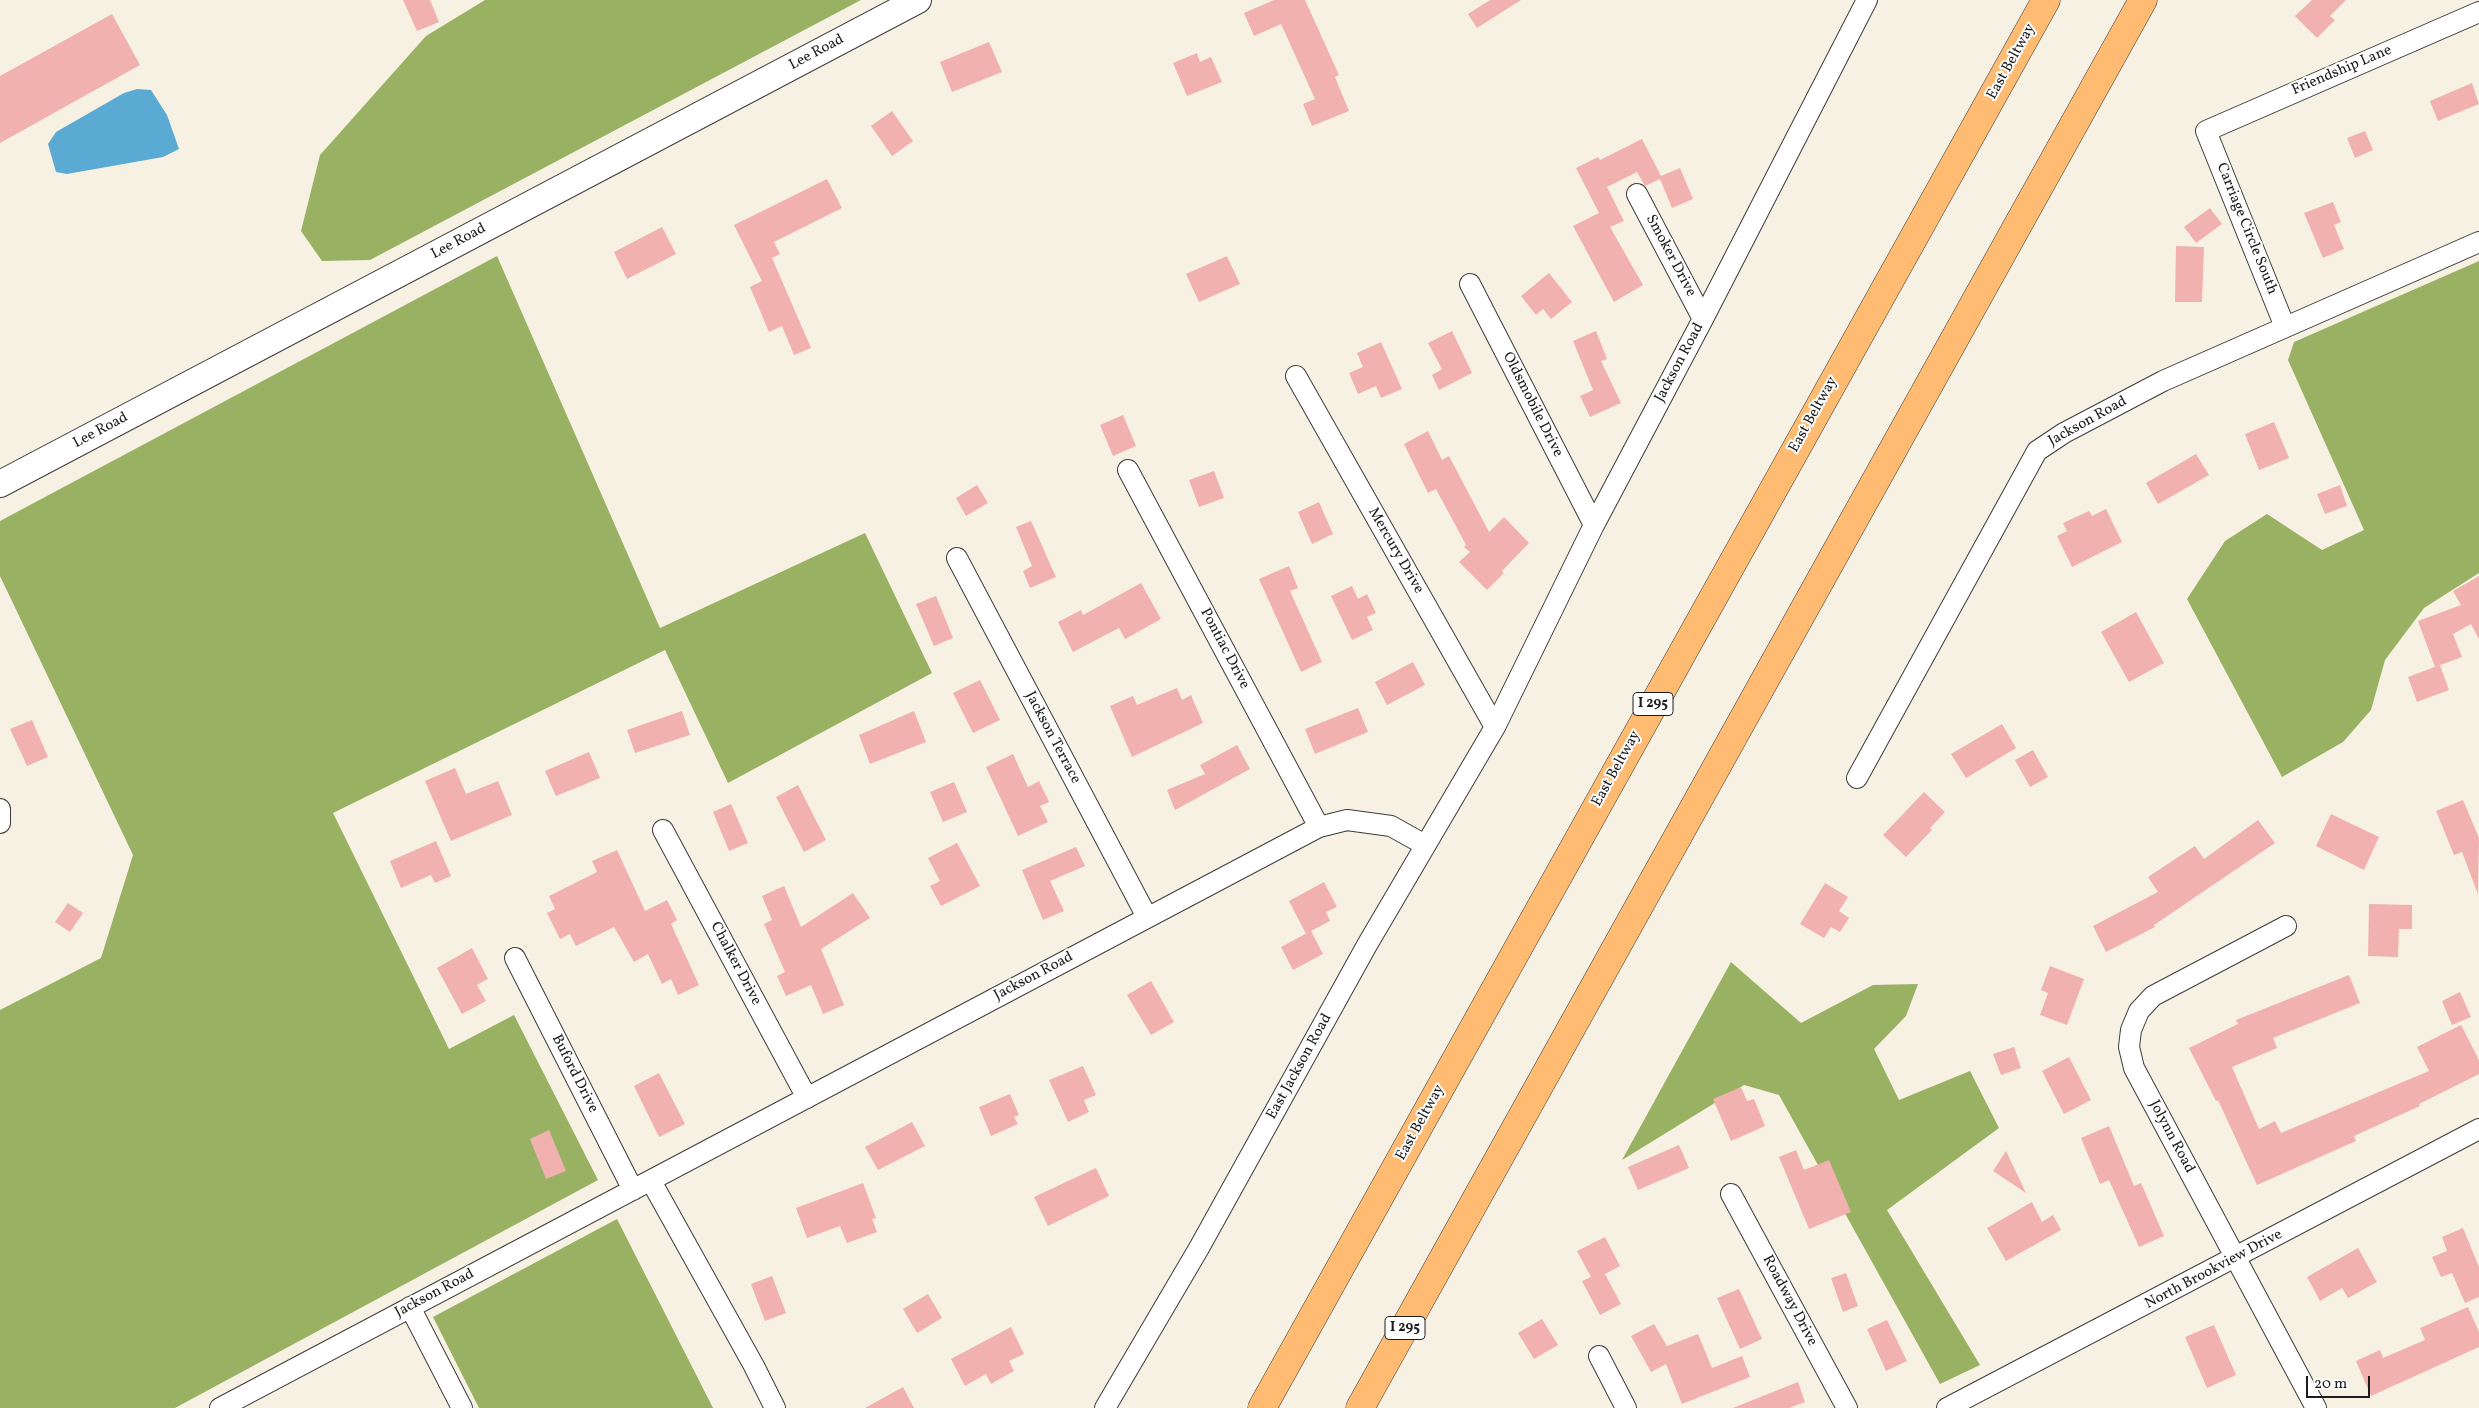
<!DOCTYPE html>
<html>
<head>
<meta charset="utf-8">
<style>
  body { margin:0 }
  #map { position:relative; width:2479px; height:1408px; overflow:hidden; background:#f7f1e3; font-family:Vollkorn,serif }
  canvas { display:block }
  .scale { position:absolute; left:2306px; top:1376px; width:64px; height:22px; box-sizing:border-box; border:2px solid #1c1c1c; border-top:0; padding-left:6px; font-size:15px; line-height:18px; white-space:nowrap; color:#1c1c1c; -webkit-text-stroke:4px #fff; paint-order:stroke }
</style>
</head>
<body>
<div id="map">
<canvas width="2479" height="1408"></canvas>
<div class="scale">20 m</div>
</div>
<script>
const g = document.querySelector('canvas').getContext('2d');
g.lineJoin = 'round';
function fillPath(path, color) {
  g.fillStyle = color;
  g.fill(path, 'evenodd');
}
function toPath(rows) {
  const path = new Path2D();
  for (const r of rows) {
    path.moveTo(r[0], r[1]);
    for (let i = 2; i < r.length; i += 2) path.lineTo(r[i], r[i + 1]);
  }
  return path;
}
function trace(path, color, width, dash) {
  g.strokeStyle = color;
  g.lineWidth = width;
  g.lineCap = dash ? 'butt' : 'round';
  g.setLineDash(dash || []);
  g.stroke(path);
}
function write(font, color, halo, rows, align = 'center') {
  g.font = font + ' Vollkorn,serif';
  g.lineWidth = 4;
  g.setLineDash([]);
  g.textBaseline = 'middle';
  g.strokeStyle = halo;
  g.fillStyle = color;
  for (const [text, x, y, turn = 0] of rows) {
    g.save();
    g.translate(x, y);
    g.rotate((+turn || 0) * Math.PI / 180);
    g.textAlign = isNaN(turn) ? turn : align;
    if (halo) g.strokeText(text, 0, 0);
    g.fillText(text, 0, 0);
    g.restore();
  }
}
fillPath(toPath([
  [485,0,861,0,370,260,322,261,301,231,320,155,426,36],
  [497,256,660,628,865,533,932,673,728,783,665,650,333,813,449,1049,514,1015,598,1180,175,1408,0,1408,0,1010,101,958,133,855,0,576,0,521],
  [2479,261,2479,573,2424,608,2385,660,2371,710,2343,742,2282,777,2187,599,2225,541,2267,514,2322,550,2364,530,2288,360,2294,342],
  [1731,962,1801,1023,1873,985,1918,984,1906,1016,1874,1049,1899,1100,1970,1071,1999,1128,1887,1210,1980,1365,1940,1384,1779,1095,1744,1085,1622,1160],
  [617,1219,713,1408,479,1408,433,1317]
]), '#99b162');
fillPath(toPath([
  [137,89,151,90,167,115,179,149,163,157,67,174,56,172,48,144,56,132,124,93]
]), '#5aaad4');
fillPath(toPath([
  [403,0,430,0,439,22,417,31],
  [1274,0,1305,0,1339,75,1335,77,1349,111,1312,126,1303,104,1315,99,1281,24,1254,36,1244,13],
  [1490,0,1521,0,1477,28,1468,14],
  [2312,0,2346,0,2330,16,2335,20,2317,38,2295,16],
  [112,14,140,65,0,143,0,76],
  [989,42,1002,72,952,92,940,62],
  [1197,53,1200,62,1211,57,1222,82,1187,96,1173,63],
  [2472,83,2479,104,2438,121,2430,101],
  [892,111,913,141,892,156,871,126],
  [2365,131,2373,150,2355,158,2347,138],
  [1642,139,1661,176,1680,168,1693,199,1672,208,1660,179,1645,186,1637,172,1607,187,1624,221,1610,227,1643,285,1614,302,1573,226,1599,213,1576,168,1598,157,1600,160],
  [827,179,842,208,774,242,780,254,772,258,811,348,794,355,782,326,769,332,750,287,762,281,734,225],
  [2333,202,2341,222,2334,225,2344,249,2323,258,2304,213],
  [2210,208,2222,224,2196,243,2184,227],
  [662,227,676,254,627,279,614,252],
  [2176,246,2204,247,2202,302,2175,302],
  [1227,256,1240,284,1199,302,1186,274],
  [1549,273,1572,302,1551,319,1543,309,1536,315,1521,296],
  [1452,331,1472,373,1439,390,1432,375,1442,369,1428,343],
  [1596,331,1607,359,1601,361,1621,403,1590,417,1580,396,1593,390,1573,341],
  [1381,342,1402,389,1381,398,1376,386,1358,394,1349,373,1363,367,1357,353],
  [1123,415,1136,446,1113,456,1100,425],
  [2274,422,2289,458,2259,470,2245,434],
  [1428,431,1442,460,1449,456,1489,532,1504,517,1529,543,1502,571,1504,573,1487,590,1459,562,1470,552,1464,547,1466,545,1436,489,1428,493,1404,444],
  [2196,454,2209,475,2158,504,2146,483],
  [1214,471,1224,498,1199,507,1189,480],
  [977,485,988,503,966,516,956,498],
  [2340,485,2347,506,2325,514,2317,494],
  [1319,502,1333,534,1312,544,1298,512],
  [2106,509,2122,542,2072,567,2057,536,2067,531,2063,523,2089,511,2092,516],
  [1031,521,1056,577,1030,588,1023,571,1032,566,1016,527],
  [1289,566,1298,588,1290,591,1322,662,1301,672,1259,579],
  [2479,576,2479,639,2471,624,2453,634,2462,657,2435,667,2418,621,2461,605,2453,591],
  [1141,583,1161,619,1125,639,1119,628,1073,652,1058,622,1081,610,1083,615],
  [1352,586,1358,599,1367,594,1376,613,1367,617,1373,630,1352,640,1331,596],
  [936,596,953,638,934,646,916,604],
  [2136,612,2164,663,2129,682,2101,632],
  [1413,662,1425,685,1387,705,1375,682],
  [2440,665,2449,690,2417,702,2408,677],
  [980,680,1000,720,973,733,953,693],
  [1177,688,1182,700,1191,695,1203,723,1132,757,1110,706,1133,696,1137,705],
  [1358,708,1368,732,1315,754,1305,729],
  [682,711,690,735,635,753,627,730],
  [914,711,926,742,870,764,859,735],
  [32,720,48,757,27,766,10,729],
  [2002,724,2016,748,1966,778,1951,754],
  [1237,745,1250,769,1175,810,1167,790,1205,774,1200,765],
  [2033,750,2048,777,2030,787,2015,760],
  [589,752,600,778,556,796,545,771],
  [1013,754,1028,787,1039,781,1049,802,1040,806,1048,822,1018,836,986,767],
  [455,768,466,794,498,781,512,815,451,841,425,781],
  [954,782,967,812,943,822,930,792],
  [798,785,826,840,804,852,776,797],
  [1924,792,1945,812,1930,828,1932,830,1906,857,1883,835],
  [2463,800,2479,838,2478,894,2462,852,2454,855,2436,811],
  [731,804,748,843,729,851,713,812],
  [2331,814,2379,837,2364,870,2316,846],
  [2258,820,2275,843,2154,925,2155,927,2106,952,2093,926,2158,892,2148,877,2195,846,2204,859],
  [436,841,451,876,435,883,431,875,401,888,390,861],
  [957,843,980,886,941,906,930,886,940,881,928,858],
  [1076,847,1085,866,1050,881,1064,911,1043,920,1022,870],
  [617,850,645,911,667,900,677,920,671,924,699,985,678,995,671,979,662,984,648,954,634,962,614,927,576,946,570,934,560,939,547,913,555,909,549,896,597,872,592,861],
  [1324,882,1337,907,1326,912,1330,921,1311,931,1323,954,1293,970,1281,947,1309,932,1306,934,1289,901],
  [1825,883,1848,897,1839,911,1849,918,1840,932,1831,927,1824,938,1800,924],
  [784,886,801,927,853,893,870,918,821,949,844,1005,823,1014,811,985,786,996,777,976,785,972,764,924,772,920,762,896],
  [68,903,83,913,70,932,55,922],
  [2369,904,2412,905,2412,929,2399,929,2398,957,2368,956],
  [472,948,488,979,477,985,486,1001,462,1014,437,968],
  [2050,966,2084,979,2067,1025,2040,1015,2048,993,2041,990],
  [2349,975,2360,1003,2273,1038,2277,1048,2232,1067,2259,1129,2275,1121,2281,1133,2429,1071,2417,1047,2461,1025,2479,1060,2479,1074,2419,1104,2420,1106,2354,1136,2356,1141,2257,1185,2218,1100,2216,1101,2189,1048,2238,1024,2236,1020],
  [1151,981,1174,1022,1151,1035,1127,995],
  [2460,992,2471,1017,2452,1025,2442,1001],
  [2014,1047,2021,1068,2001,1075,1993,1054],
  [2069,1057,2091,1100,2064,1114,2042,1071],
  [1083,1066,1096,1095,1084,1100,1089,1112,1068,1122,1049,1080],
  [659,1073,685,1124,659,1137,634,1086],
  [1741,1087,1747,1101,1754,1099,1765,1126,1731,1141,1713,1099],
  [1010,1094,1019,1115,1014,1117,1018,1124,991,1136,979,1107],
  [912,1122,925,1146,878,1170,865,1147],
  [2109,1126,2134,1186,2141,1183,2164,1236,2139,1247,2109,1180,2100,1184,2081,1138],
  [549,1130,566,1171,546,1179,530,1139],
  [1679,1145,1689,1168,1638,1190,1628,1167],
  [1796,1150,1804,1170,1829,1160,1851,1212,1809,1229,1779,1157],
  [2006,1151,2026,1193,1993,1171],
  [1096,1168,1109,1196,1048,1226,1034,1197],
  [863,1183,876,1218,872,1219,877,1232,847,1243,840,1226,807,1238,796,1208],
  [2032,1202,2042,1222,2053,1215,2061,1230,2006,1261,1987,1228],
  [2463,1228,2479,1267,2479,1297,2465,1303,2452,1273,2441,1277,2432,1257,2447,1251,2442,1237],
  [1605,1237,1620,1266,1605,1274,1621,1304,1600,1315,1582,1281,1591,1277,1577,1251],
  [2358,1248,2377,1282,2348,1298,2342,1288,2320,1301,2307,1277],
  [1846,1273,1858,1306,1843,1312,1831,1278],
  [772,1276,786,1313,765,1321,751,1284],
  [1739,1289,1762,1339,1740,1349,1717,1298],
  [928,1294,942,1318,917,1333,903,1309],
  [2468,1307,2479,1332,2479,1347,2371,1396,2356,1361,2380,1350,2383,1358,2425,1340,2420,1328],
  [1542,1319,1558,1345,1534,1359,1518,1333],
  [1887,1320,1907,1361,1886,1371,1867,1329],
  [1654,1324,1667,1346,1698,1334,1712,1368,1742,1356,1750,1377,1682,1404,1666,1364,1651,1372,1631,1336],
  [2214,1325,2236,1375,2207,1388,2185,1337],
  [1011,1327,1024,1354,1009,1361,1014,1371,991,1384,986,1374,965,1386,951,1359],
  [1798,1382,1805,1402,1789,1408,1733,1408],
  [903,1387,914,1408,865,1408]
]), '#f1b1af');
const minor = toPath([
  [1637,194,1703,319],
  [1470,284,1594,525],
  [2285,327,2206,131,2479,12],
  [1296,376,1495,727],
  [1128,470,1319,827],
  [957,558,1147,917],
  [1857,778,2037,451,2064,433,2163,381,2479,242],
  [0,809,0,823],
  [663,830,807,1098],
  [2286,926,2153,996,2139,1011,2131,1030,2129,1047,2134,1068,2316,1408],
  [515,958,633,1190],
  [651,1181,754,1366,775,1408],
  [1731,1194,1847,1408],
  [410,1307,462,1408],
  [1599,1356,1626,1408],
  [220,1408,1319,827,1347,820,1391,826,1425,845],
  [1105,1408,1199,1248,1367,945,1495,727,1594,525,1703,319,1867,0],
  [1947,1408,2479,1129]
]);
const tertiary = toPath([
  [0,484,918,0]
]);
const motorway = toPath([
  [1262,1408,2046,0],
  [1360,1408,2143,0]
]);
trace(minor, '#3d3c3a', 22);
trace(tertiary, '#3d3c3a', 28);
trace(motorway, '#3d3c3a', 29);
trace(minor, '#fff', 20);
trace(tertiary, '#fff', 26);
trace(motorway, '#febb71', 28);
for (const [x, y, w] of [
  [1653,704,40],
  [1405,1328,40]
]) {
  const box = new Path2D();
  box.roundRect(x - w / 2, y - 11.5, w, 23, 4);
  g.fillStyle = '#fff';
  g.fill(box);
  trace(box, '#1c1c1c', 1);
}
write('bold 14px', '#1c1c1c', null, [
  ["I 295",1653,704],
  ["I 295",1405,1328]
]);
write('15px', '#1c1c1c', '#fff', [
  ["Lee Road",817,53,-28],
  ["East Beltway",2012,62,-61],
  ["Friendship Lane",2342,71,-23],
  ["Carriage Circle South",2246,229,68],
  ["Lee Road",459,242,-28],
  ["Smoker Drive",1670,256,62],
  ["Jackson Road",1680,363,-62],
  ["Oldsmobile Drive",1532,405,63],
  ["East Beltway",1814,415,-61],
  ["Jackson Road",2088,422,-29],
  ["Lee Road",101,431,-28],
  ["Mercury Drive",1395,551,60],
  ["Pontiac Drive",1224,649,62],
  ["Jackson Terrace",1052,738,62],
  ["East Beltway",1617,769,-61],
  ["Chalker Drive",735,964,62],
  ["Jackson Road",1034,977,-28],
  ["East Jackson Road",1300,1067,-61],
  ["Buford Drive",574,1074,63],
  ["East Beltway",1421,1123,-61],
  ["Jolynn Road",2171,1137,62],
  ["North Brookview Drive",2214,1270,-28],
  ["Jackson Road",435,1294,-28],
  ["Roadway Drive",1789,1301,62]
]);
</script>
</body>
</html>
